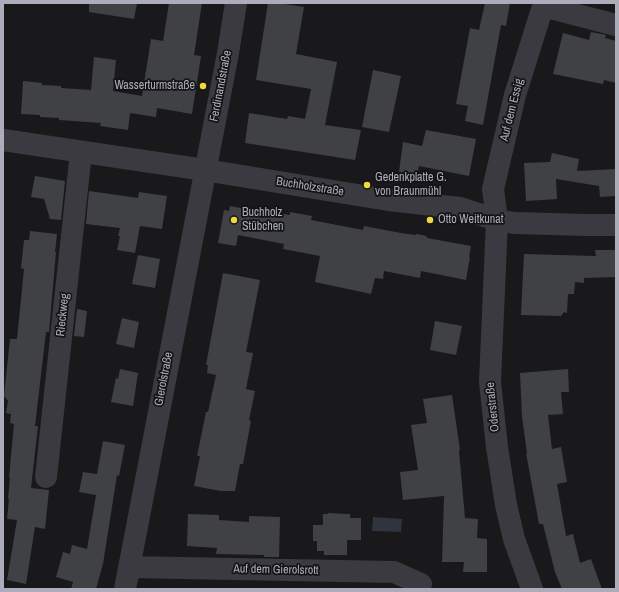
<!DOCTYPE html>
<html>
<head>
<meta charset="utf-8">
<style>
  body { margin:0 }
  #map { position:relative; width:619px; height:592px; overflow:hidden; background:#19191b; font-family:"Archivo Narrow",sans-serif }
  canvas { display:block }
  .frame { position:absolute; inset:0; border:4px solid #acadba; pointer-events:none }
</style>
</head>
<body>
<div id="map">
<canvas width="619" height="592"></canvas>
<div class="frame"></div>
</div>
<script>
const g = document.querySelector('canvas').getContext('2d');
g.lineJoin = 'round';
function fillPath(path, color) {
  g.fillStyle = color;
  g.fill(path, 'evenodd');
}
function toPath(rows) {
  const path = new Path2D();
  for (const r of rows) {
    path.moveTo(r[0], r[1]);
    for (let i = 2; i < r.length; i += 2) path.lineTo(r[i], r[i + 1]);
  }
  return path;
}
function trace(path, color, width, dash) {
  g.strokeStyle = color;
  g.lineWidth = width;
  g.lineCap = dash ? 'butt' : 'round';
  g.setLineDash(dash || []);
  g.stroke(path);
}
function write(font, color, halo, rows, align = 'center') {
  g.font = font + ' "Archivo Narrow",sans-serif';
  g.lineWidth = 3.5;
  g.setLineDash([]);
  g.textBaseline = 'middle';
  g.strokeStyle = halo;
  g.fillStyle = color;
  for (const [text, x, y, turn = 0] of rows) {
    g.save();
    g.translate(x, y);
    g.rotate((+turn || 0) * Math.PI / 180);
    g.textAlign = isNaN(turn) ? turn : align;
    if (halo) g.strokeText(text, 0, 0);
    g.fillText(text, 0, 0);
    g.restore();
  }
}
fillPath(toPath([
  [373,517,402,519,401,532,372,531]
]), '#2f343f');
fillPath(toPath([
  [89,3,137,3,134,19,89,12],
  [169,3,202,3,194,55,201,56,192,114,157,108,156,117,130,113,128,130,100,126,101,123,59,120,59,118,40,117,40,115,21,114,23,81,42,83,42,85,61,86,61,88,91,90,94,57,116,60,113,91,142,96,151,39,163,41],
  [268,3,278,3,304,7,296,54,337,62,325,125,361,130,355,160,245,143,249,113,287,119,288,116,305,119,311,89,256,80],
  [485,3,510,3,506,26,501,25,483,125,465,121,468,106,456,104,470,28,479,30],
  [591,32,606,35,605,38,616,41,616,83,604,80,603,84,553,74,563,33,589,40],
  [373,70,401,76,389,132,362,127],
  [426,130,476,139,469,176,419,166,417,175,399,172,403,142,422,146],
  [552,153,579,159,577,171,616,169,616,196,600,197,599,186,556,179,557,199,526,201,524,163,550,162],
  [35,176,65,181,61,220,50,219,44,199,31,197],
  [89,191,138,198,139,192,167,196,162,229,140,226,135,253,117,250,120,236,118,236,120,228,86,224],
  [230,206,262,212,262,210,290,215,290,212,312,216,311,220,363,230,364,226,401,233,415,235,417,234,426,236,427,238,471,246,469,257,470,257,466,280,421,271,420,278,384,271,383,279,375,278,371,294,315,282,320,256,283,249,284,244,238,235,236,246,218,243,224,210,229,211],
  [30,231,57,234,55,252,56,252,49,332,46,332,35,426,38,426,31,488,49,490,45,529,35,527,26,584,7,580,17,520,7,519,9,499,8,499,10,477,9,477,14,424,10,423,11,414,6,413,8,401,4,396,10,339,17,339,24,269,21,268,24,240,29,240],
  [595,250,616,250,616,277,584,278,584,283,575,282,574,294,568,294,567,313,564,312,561,316,521,315,524,254,596,256],
  [138,255,160,259,155,288,132,284],
  [223,273,260,280,246,352,253,353,246,389,255,391,249,420,251,421,243,464,240,464,235,491,221,491,194,486,200,456,197,456,206,412,208,412,216,375,207,373,208,365,206,365],
  [77,309,87,311,84,337,74,336],
  [122,318,139,322,134,348,116,344],
  [435,321,462,326,456,355,430,350],
  [120,369,138,373,133,406,111,402,116,378,118,379],
  [568,369,569,392,561,392,563,414,548,415,552,449,561,447,567,482,557,484,566,536,573,534,580,563,591,559,602,589,562,589,555,572,543,524,539,524,526,453,527,453,522,417,520,373],
  [452,395,460,450,459,451,465,518,478,519,477,538,487,539,487,572,463,572,464,562,442,562,444,496,403,500,400,472,418,470,411,425,427,423,423,399],
  [103,441,125,445,119,476,117,475,103,564,96,589,71,589,73,582,56,577,63,552,70,554,72,545,87,549,96,495,79,492,83,472,97,474],
  [328,513,346,514,350,514,350,518,361,518,361,540,347,540,347,555,324,555,324,551,317,551,317,541,313,541,313,525,323,525,323,514,328,514],
  [188,514,219,515,219,520,249,522,249,516,280,517,279,557,264,557,264,555,216,554,217,548,187,546]
]), '#404145');
trace(toPath([
  [543,6,616,25],
  [3,140,205,170,388,200,460,208,497,220,514,223,586,225,616,225],
  [46,477,81,152],
  [129,567,394,572,421,584],
  [125,589,228,53,236,3],
  [532,589,514,539,506,505,497,447,490,382,497,220,493,189,515,95,544,3]
]), '#3a3a40', 22);
for (const [x, y, r, color] of [
  [203,86,4,"#ecda3f"],
  [367,185,4,"#ecda3f"],
  [234,220,4,"#ecda3f"],
  [430,220,4,"#ecda3f"]
]) {
  const dot = new Path2D();
  dot.arc(x, y, r, 0, 2 * Math.PI);
  g.fillStyle = color;
  g.fill(dot);
  trace(dot, '#141416', 1.5);
}
write('12px', '#acadba', '#141416', [
  ["Wasserturmstraße",195,86,"right"],
  ["Gedenkplatte G.",375,178],
  ["von Braunmühl",375,192],
  ["Buchholz",242,213],
  ["Stübchen",242,227],
  ["Otto Weitkunat",438,220]
], 'left');
write('12px', '#acadba', '#141416', [
  ["Ferdinandstraße",221,86,-79],
  ["Auf dem Essig",512,110,-76],
  ["Buchholzstraße",310,187,9],
  ["Rieckweg",63,315,-84],
  ["Gierolstraße",164,379,-79],
  ["Oderstraße",493,407,-96],
  ["Auf dem Gierolsrott",276,570,1]
]);
</script>
</body>
</html>
